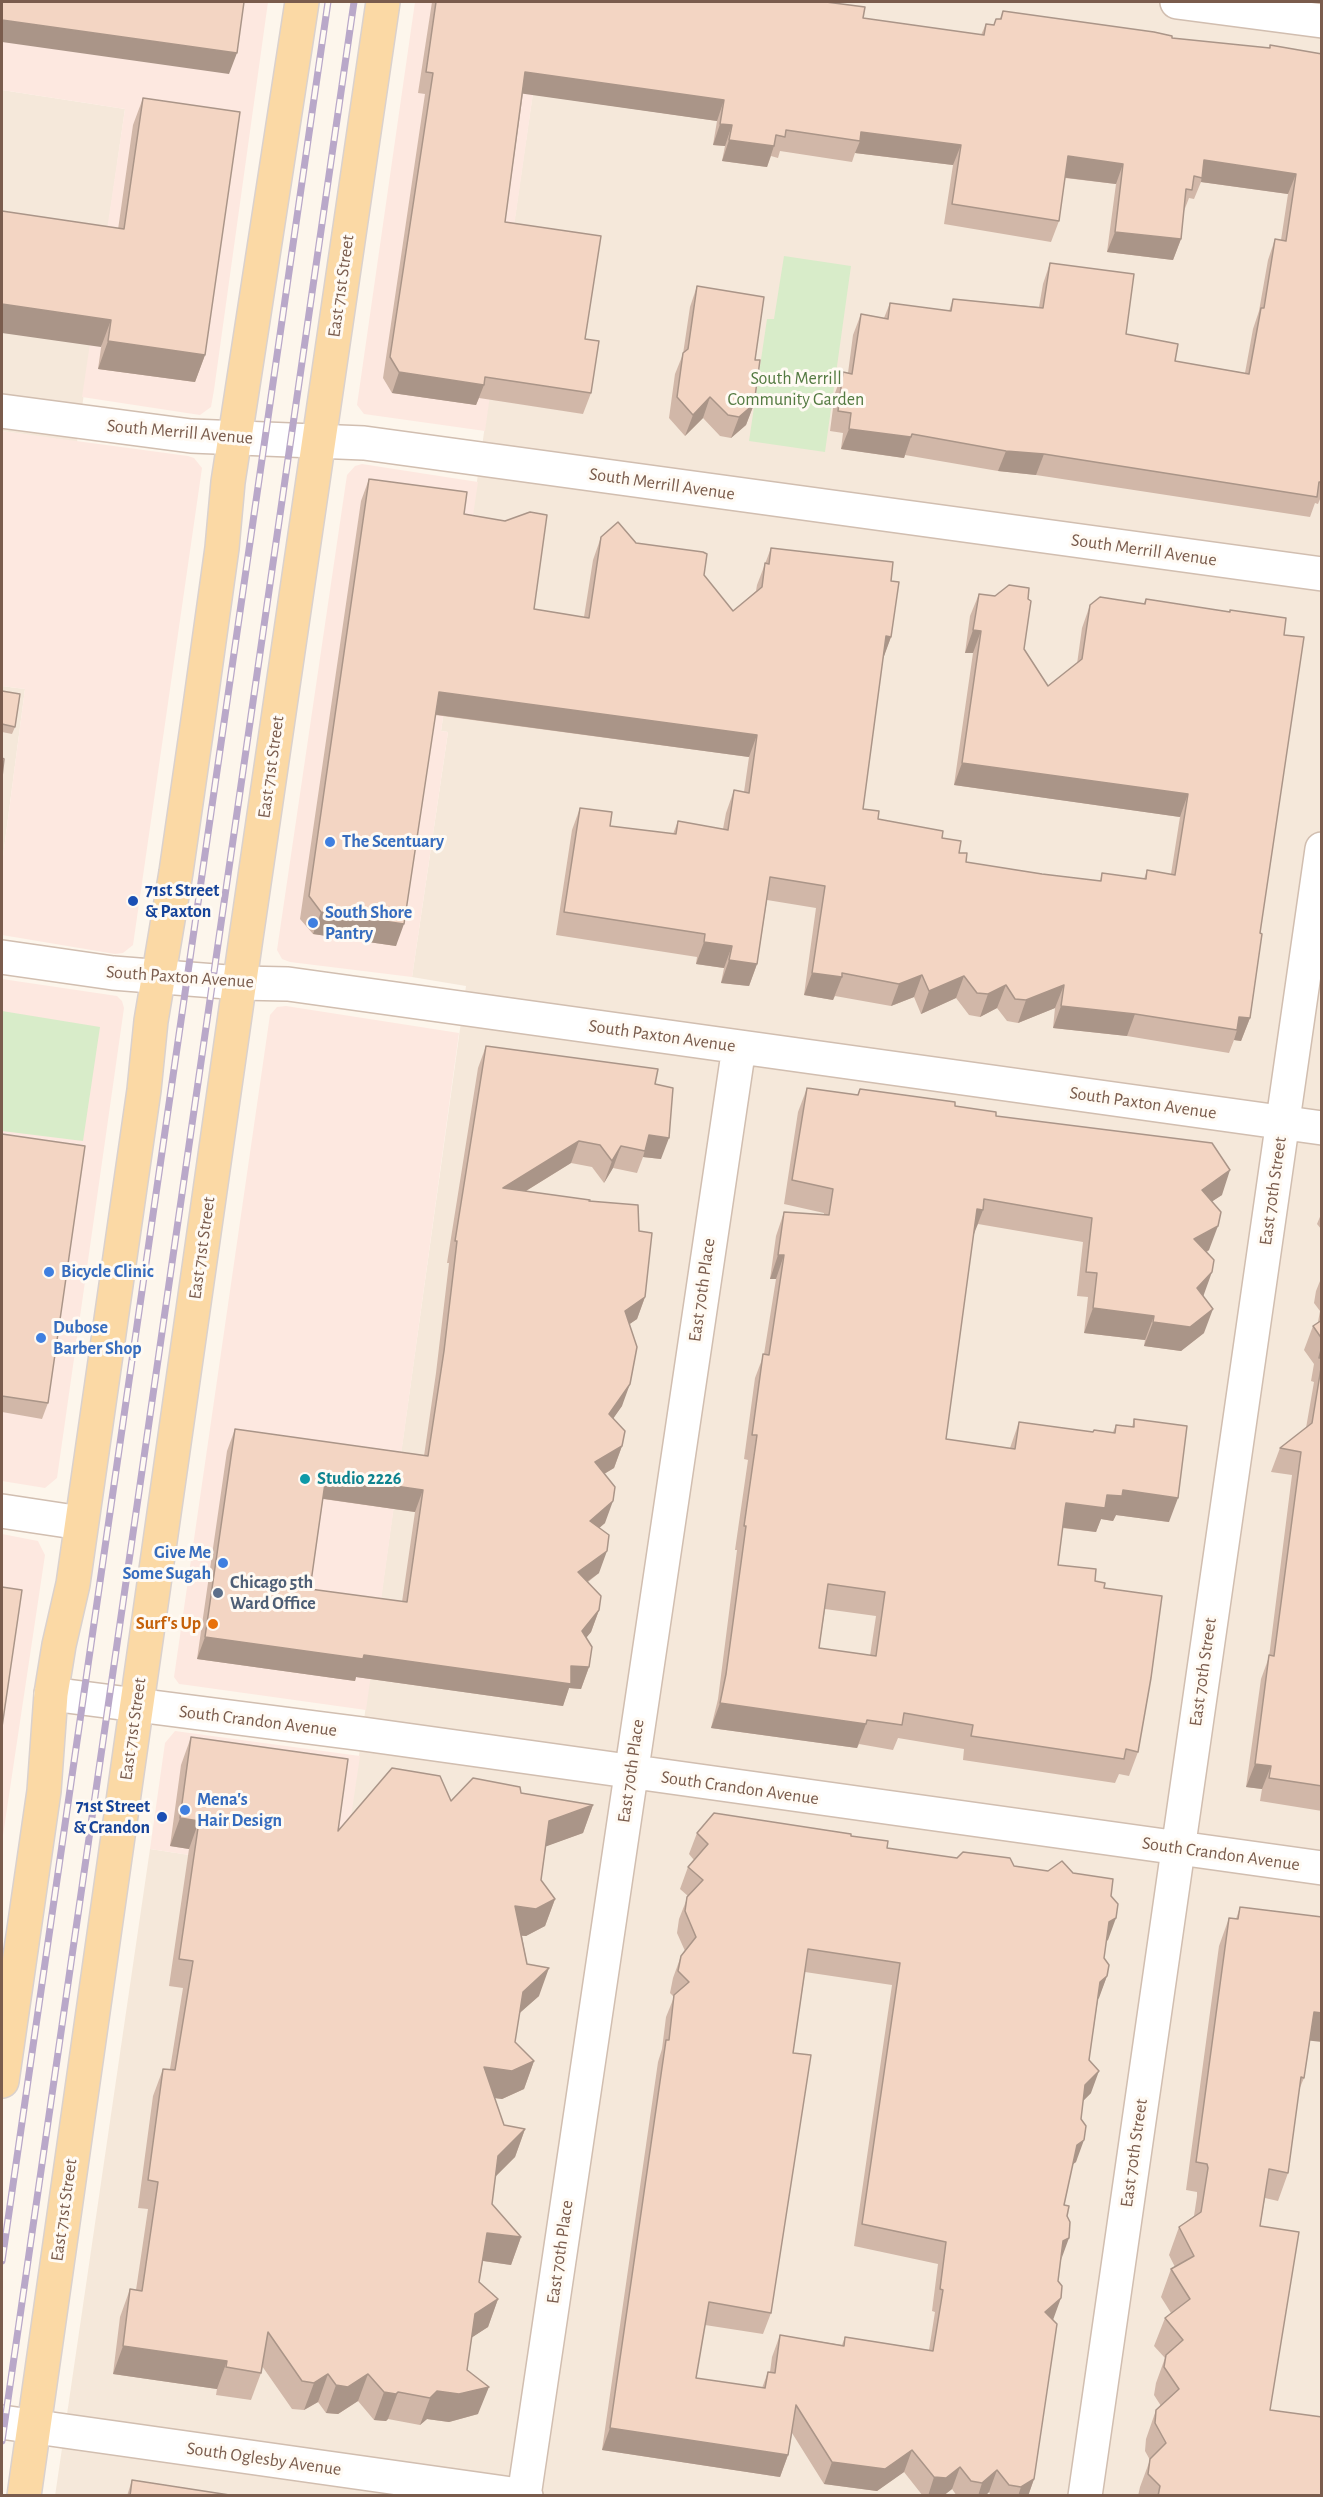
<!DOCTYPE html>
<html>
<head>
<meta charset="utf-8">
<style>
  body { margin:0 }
  #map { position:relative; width:1323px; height:2497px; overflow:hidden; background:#fdf6ec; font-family:"Alegreya Sans",sans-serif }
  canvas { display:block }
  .frame { position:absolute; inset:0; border:3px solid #7a5c4d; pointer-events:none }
</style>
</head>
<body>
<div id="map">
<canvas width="1323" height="2497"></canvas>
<div class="frame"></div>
</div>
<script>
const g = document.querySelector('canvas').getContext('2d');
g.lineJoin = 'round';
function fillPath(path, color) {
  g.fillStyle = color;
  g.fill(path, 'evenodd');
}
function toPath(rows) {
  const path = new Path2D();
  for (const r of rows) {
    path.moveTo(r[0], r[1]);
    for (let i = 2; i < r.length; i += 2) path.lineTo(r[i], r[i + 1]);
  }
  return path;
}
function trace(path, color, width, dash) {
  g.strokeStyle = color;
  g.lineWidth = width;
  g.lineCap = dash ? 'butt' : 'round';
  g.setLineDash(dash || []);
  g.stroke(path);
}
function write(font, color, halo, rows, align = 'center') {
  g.font = font + ' "Alegreya Sans",sans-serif';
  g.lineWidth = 6;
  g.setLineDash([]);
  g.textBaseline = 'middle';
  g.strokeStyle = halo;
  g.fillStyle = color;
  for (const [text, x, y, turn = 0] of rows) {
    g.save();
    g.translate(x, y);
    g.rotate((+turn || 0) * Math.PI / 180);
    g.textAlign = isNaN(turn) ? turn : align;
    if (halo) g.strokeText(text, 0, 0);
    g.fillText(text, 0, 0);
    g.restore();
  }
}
fillPath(toPath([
  [546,2,1321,2,1321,2495,55,2496,150,1849,342,1878,466,986,412,977,448,732,441,731],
  [2,90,125,109,77,442,2,431],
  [2,686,25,689,2,864]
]), '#f5e8da');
fillPath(toPath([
  [2,2,268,2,214,390,211,407,200,415,82,397,125,109,2,90],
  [415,2,546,2,485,431,364,414,357,405],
  [2,431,188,456,194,458,202,468,133,945,123,953,115,954,2,935,2,864,25,689,2,686],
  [362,464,478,482,441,731,448,732,412,977,290,962,282,959,277,950,347,475,355,466],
  [2,979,117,996,122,1001,124,1008,57,1478,45,1488,2,1481],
  [286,1006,459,1033,366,1710,187,1685,179,1684,174,1677,270,1015,277,1007],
  [2,1534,38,1541,45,1555,2,1842],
  [175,1731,360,1756,342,1878,150,1849,165,1743]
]), '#fde8e0');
fillPath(toPath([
  [784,256,851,266,825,452,749,441,767,319,774,319],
  [2,1011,100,1027,83,1141,2,1131]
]), '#d8ecc9');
const minor = toPath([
  [1177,2,1322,21],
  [2,411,191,436,364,443,1322,574],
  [2,957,113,973,240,983,288,984,1322,1128],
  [2,1511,81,1523],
  [51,1694,363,1734,1322,1868],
  [2,2422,526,2496],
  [524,2496,739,1047],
  [1085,2496,1322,849]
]);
const major = toPath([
  [2,2081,44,1791,51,1694,59,1645,73,1584,144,1090,151,1021,176,872,199,713,222,548,228,482,302,2],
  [24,2496,246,938,383,2]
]);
trace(minor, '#d1beb0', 36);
trace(major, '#dad1cd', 36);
trace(minor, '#fff', 33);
trace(major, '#fbd9a5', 33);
const rail = toPath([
  [2,2261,328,2],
  [2,2441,354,2]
]);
trace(rail, '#b9a8c9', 7);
trace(rail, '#fffaf3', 4.5, [14]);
fillPath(toPath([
  [432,2,826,2,863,18,981,35,986,24,994,25,996,19,1000,19,1003,11,1172,38,1322,54,1322,494,1318,504,1315,503,1310,517,1036,475,998,471,905,455,904,458,841,449,843,433,830,431,835,393,843,372,848,373,853,335,861,314,884,318,890,303,949,311,953,299,1039,307,1043,284,1050,263,1126,334,1175,361,1245,373,1253,329,1259,311,1268,260,1275,239,1281,240,1288,194,1201,182,1194,199,1189,198,1184,211,1184,210,1181,239,1173,260,1107,252,1116,184,1065,178,1059,221,1051,242,944,224,953,165,855,153,852,162,780,151,778,158,771,156,767,167,722,161,725,146,713,145,717,121,523,93,505,222,585,339,591,393,583,414,479,398,476,405,392,393,383,378,425,94,418,93],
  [143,98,205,355,195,382,98,369,133,125],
  [697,286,755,360,754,404,746,425,731,438,720,436,703,418,685,436,669,418,675,374,683,354,690,307],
  [369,479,464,514,534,609,584,617,593,560,601,537,636,543,704,575,733,611,756,591,757,585,771,548,891,581,891,637,883,658,863,809,878,819,942,838,959,853,966,862,1042,874,1100,881,1102,873,1144,879,1147,870,1171,874,1180,817,954,785,973,653,965,653,970,616,979,594,1028,599,1024,649,1048,686,1077,664,1082,628,1090,605,1144,603,1146,599,1284,635,1260,933,1250,1018,1241,1041,1234,1040,1229,1053,1127,1036,1053,1028,1055,1008,1018,1023,1007,1021,997,1008,980,1017,969,1015,956,998,921,1014,914,997,891,1006,835,996,833,1000,804,995,816,908,767,900,757,964,749,986,721,983,724,968,696,964,697,957,556,935,572,830,580,808,610,826,673,834,678,821,723,829,726,813,734,790,744,792,749,757,435,715,396,946,313,934,300,919,361,501],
  [2,691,15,727,12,734,2,732],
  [486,1046,655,1084,661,1159,643,1157,637,1173,613,1168,604,1183,592,1167,571,1163,526,1191,589,1201,639,1231,645,1297,637,1319,629,1324,622,1406,613,1418,622,1446,614,1468,604,1474,605,1523,599,1528,599,1573,588,1582,599,1610,591,1632,586,1637,589,1667,581,1689,569,1688,563,1706,356,1677,355,1681,197,1659,227,1451,235,1429,424,1456,436,1373,449,1263,447,1263,478,1068],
  [323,1499,415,1512,402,1602,310,1589],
  [807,1088,858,1095,860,1089,955,1106,996,1116,1222,1195,1212,1201,1209,1250,1207,1252,1203,1297,1204,1333,1181,1351,1144,1346,1145,1340,1084,1333,1088,1297,1077,1296,1083,1242,978,1224,973,1234,946,1439,1010,1448,1019,1422,1093,1432,1113,1432,1116,1425,1132,1427,1134,1419,1169,1522,1116,1515,1113,1521,1101,1519,1096,1532,1062,1528,1058,1565,1095,1581,1104,1588,1138,1752,1129,1776,1119,1774,1115,1783,963,1760,964,1749,898,1738,893,1750,859,1744,857,1748,711,1728,718,1699,737,1550,735,1550,748,1460,744,1459,755,1378,764,1354,776,1279,770,1279,776,1236,784,1212,824,1215,824,1213,784,1204,798,1112],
  [825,1609,876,1616,870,1656,819,1648],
  [2,1134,48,1403,42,1419,2,1412],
  [1322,1212,1322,1230,1317,1224],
  [1322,1276,1322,1811,1260,1801,1262,1789,1246,1787,1261,1679,1269,1657,1292,1475,1271,1472,1280,1448,1306,1428,1314,1382,1311,1381,1314,1364,1304,1350,1313,1326,1318,1322,1320,1311,1314,1303,1316,1291],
  [191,1737,338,1831,451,1801,521,1793,593,1805,583,1833,546,1846,541,1880,555,1899,545,1926,526,1936,522,1936,527,1964,539,1996,519,2013,515,2042,534,2061,524,2089,502,2099,494,2098,504,2125,525,2129,515,2157,495,2177,492,2204,521,2237,511,2265,483,2261,479,2282,498,2299,488,2327,472,2337,467,2370,478,2414,449,2422,427,2419,420,2425,388,2419,386,2421,374,2420,358,2401,338,2414,326,2413,318,2402,304,2410,292,2409,262,2366,261,2373,251,2400,216,2395,217,2389,113,2374,120,2317,130,2289,136,2290,148,2209,138,2208,153,2096,163,2069,170,2069,183,1988,169,1986,189,1849,170,1846,181,1765],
  [697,1833,851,1836,887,1848,1048,1871,1073,1873,1111,1896,1108,1940,1106,1941,1104,1958,1107,1976,1098,1999,1089,2060,1091,2093,1083,2101,1076,2162,1073,2164,1064,2205,1060,2260,1034,2479,1028,2496,991,2496,989,2492,985,2496,957,2496,952,2489,943,2496,923,2496,904,2472,877,2491,824,2484,792,2433,788,2455,780,2477,602,2450,658,2062,662,2049,666,2017,674,1997,670,1993,673,1978,681,1956,685,1951,677,1933,679,1919,688,1896,680,1889,688,1867,694,1860,689,1854],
  [805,1972,892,1985,854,2246,938,2264,932,2311,935,2312,929,2350,845,2337,842,2345,780,2335,772,2357,770,2372,768,2372,762,2388,696,2378,705,2325,763,2334,771,2313,793,2053],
  [1240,1907,1310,2041,1304,2078,1299,2090,1288,2173,1278,2201,1265,2198,1260,2226,1270,2410,1322,2496,1138,2496,1140,2487,1150,2460,1145,2451,1146,2439,1156,2410,1161,2406,1154,2395,1156,2383,1165,2358,1154,2346,1165,2318,1171,2313,1161,2297,1171,2269,1175,2267,1169,2255,1179,2227,1194,2216,1197,2196,1197,2192,1186,2190,1219,1946,1229,1918,1236,1919],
  [132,2480,236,2496,127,2496]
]), '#d1b7a8');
fillPath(toPath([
  [2,20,237,53,229,74,2,42],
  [525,72,724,100,717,121,518,93],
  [720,124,732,125,725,146,713,145],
  [861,132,961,145,953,165,855,153,860,141],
  [729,140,774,146,767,167,722,161],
  [1068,156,1123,164,1116,184,1060,177],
  [1204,160,1296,174,1288,194,1201,182],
  [1115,232,1181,239,1173,260,1107,252],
  [2,304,111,320,101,347,2,333],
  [108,341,205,355,195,382,98,369],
  [399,372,484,385,476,405,392,393],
  [710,397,703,418,685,436,693,415],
  [754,404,746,425,731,438,739,417],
  [849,429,911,437,904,458,841,449],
  [1006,451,1044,454,1036,475,998,471],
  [973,630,981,631,973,653,965,653],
  [886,636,891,637,883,659],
  [439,692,757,735,749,757,431,714],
  [962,763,1188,794,1180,817,954,785],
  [321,912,404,924,396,946,313,934],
  [704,942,732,946,724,968,696,964],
  [729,960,757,964,749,986,721,983],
  [812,973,842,977,833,1000,804,995],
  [922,975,914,997,891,1006,899,984],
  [964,976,956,998,921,1014,929,991],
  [1006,985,997,1008,980,1017,988,994],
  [1064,985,1055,1008,1018,1023,1026,1000],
  [1061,1006,1135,1014,1127,1036,1053,1028],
  [1239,1017,1250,1018,1241,1041,1234,1040,1237,1030],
  [649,1135,669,1138,661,1159,643,1157],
  [579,1141,571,1163,495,1210,503,1188],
  [621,1146,613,1168,604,1183,612,1161],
  [1230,1170,1222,1195,1193,1214,1202,1190],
  [977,1209,983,1210,974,1234,968,1233],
  [1218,1226,1209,1250,1185,1263,1194,1239],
  [778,1255,784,1255,776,1279,770,1279],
  [1212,1272,1203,1297,1197,1288],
  [645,1297,637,1319,617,1333,625,1311],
  [1093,1308,1154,1316,1145,1340,1084,1333],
  [1213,1309,1204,1333,1181,1351,1144,1346,1153,1322],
  [630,1384,622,1406,601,1436,609,1414],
  [622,1446,614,1468,587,1484,595,1462],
  [326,1476,423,1490,415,1512,318,1498],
  [1123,1490,1178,1498,1169,1522,1116,1515,1113,1521,1101,1519,1096,1532,1058,1527,1066,1503,1107,1495],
  [613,1501,605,1523,582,1543,590,1521],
  [607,1551,599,1573,570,1594,578,1572],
  [599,1610,591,1632,574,1653,582,1631],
  [205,1637,364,1655,589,1667,581,1689,569,1688,563,1706,356,1677,355,1681,197,1659],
  [720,1703,866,1724,857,1748,711,1728],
  [1255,1764,1271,1766,1262,1789,1246,1787],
  [593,1805,583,1833,539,1849,549,1821],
  [180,1818,199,1821,189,1849,170,1846],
  [555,1899,545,1926,526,1936,505,1934,515,1906],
  [1116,1918,1108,1940,1101,1944,1109,1922],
  [549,1968,539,1996,513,2019,523,1992],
  [1107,1976,1099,1998,1093,2004,1100,1982],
  [1314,2012,1322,2013,1322,2042,1304,2040],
  [534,2061,524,2089,502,2099,474,2095,484,2067],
  [1099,2071,1091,2093,1077,2107,1085,2085],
  [525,2129,515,2157,488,2184,498,2156],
  [1084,2140,1076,2162,1069,2167,1077,2145],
  [487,2233,521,2237,511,2265,477,2260],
  [1069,2238,1061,2260,1063,2241],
  [1061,2298,1053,2320,1045,2312],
  [498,2299,488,2327,465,2342,475,2314],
  [123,2346,227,2361,217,2389,113,2374],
  [328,2374,318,2402,304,2410,314,2383],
  [368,2374,358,2401,338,2414,326,2413,336,2385],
  [489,2387,478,2414,449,2422,427,2419,420,2425,430,2398,437,2391],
  [384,2392,398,2392,388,2419,386,2421,374,2420],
  [610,2428,788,2455,780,2477,602,2450],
  [912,2450,904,2472,877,2491,824,2484,832,2462],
  [960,2467,952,2489,943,2496,928,2496,934,2477],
  [997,2470,989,2492,985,2496,978,2496,982,2483],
  [1034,2479,1028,2496,1018,2496,1021,2487]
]), '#aa9588');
const building = toPath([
  [2,2,244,2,237,53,2,20,2,2],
  [436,2,826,2,865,7,863,18,984,35,986,24,994,25,996,19,1001,19,1003,11,1154,32,1172,36,1172,38,1270,48,1270,45,1322,54,1322,482,1319,482,1317,497,1044,454,1006,451,912,434,911,437,849,429,851,413,838,411,843,372,852,374,861,314,888,319,890,303,951,311,953,299,1043,308,1050,263,1134,274,1126,334,1178,344,1175,361,1249,374,1261,308,1264,308,1275,239,1286,241,1296,174,1204,160,1202,178,1194,176,1192,190,1186,189,1181,239,1115,232,1123,164,1068,156,1059,221,952,204,961,145,861,132,860,141,786,130,785,137,776,135,774,146,729,140,732,125,720,124,724,100,525,72,505,222,601,236,585,339,599,341,591,393,485,377,484,385,399,372,390,357,433,73,426,72,436,2],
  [143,98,240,112,205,355,108,341,111,320,2,304,2,211,124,229,143,98],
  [697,286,764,297,755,360,760,360,754,404,739,417,728,415,710,397,693,415,677,397,683,353,688,349,697,286],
  [369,479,467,492,464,514,505,521,530,512,547,515,534,609,589,618,601,537,618,522,636,543,703,552,707,554,704,575,733,611,762,587,765,563,769,564,771,548,893,562,891,581,899,582,891,637,886,636,863,809,879,811,878,819,943,831,942,838,961,841,959,853,967,853,966,862,1042,874,1101,881,1102,873,1146,879,1147,870,1175,875,1188,794,962,763,981,631,973,630,979,594,995,596,1009,585,1029,588,1028,599,1031,601,1024,649,1048,686,1082,659,1090,605,1100,597,1145,604,1146,599,1230,612,1230,610,1286,618,1284,635,1304,637,1260,933,1262,934,1250,1018,1239,1017,1237,1030,1135,1014,1061,1006,1064,985,1026,1000,1015,999,1006,985,988,994,977,993,964,976,929,991,922,975,899,984,842,973,842,977,812,973,825,886,770,877,757,964,729,960,732,946,704,942,705,934,564,912,580,808,612,812,610,826,676,834,678,821,728,830,734,790,749,793,757,735,439,692,404,924,321,912,309,896,369,479],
  [2,691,20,694,15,727,2,724,2,691],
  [2,758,4,759,2,777,2,758],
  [486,1046,658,1069,655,1084,673,1088,669,1138,649,1135,645,1151,621,1146,612,1161,600,1145,579,1141,503,1188,590,1200,589,1201,638,1205,639,1231,652,1233,645,1297,625,1311,637,1347,630,1384,609,1414,625,1431,622,1446,595,1462,615,1487,613,1501,590,1521,609,1535,607,1551,578,1572,601,1596,599,1610,582,1631,592,1647,589,1667,571,1666,571,1684,364,1655,363,1659,205,1637,235,1429,428,1456,444,1351,457,1241,455,1241,486,1046],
  [326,1476,423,1490,407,1602,310,1589,326,1476],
  [807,1088,858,1095,860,1089,955,1102,955,1106,996,1112,996,1116,1212,1143,1230,1170,1202,1190,1221,1212,1218,1226,1194,1239,1214,1260,1212,1272,1197,1288,1213,1309,1190,1327,1153,1322,1154,1316,1093,1308,1097,1273,1086,1272,1092,1218,984,1199,983,1210,977,1209,946,1439,1015,1449,1019,1422,1093,1432,1094,1430,1115,1433,1116,1425,1134,1427,1134,1419,1187,1426,1178,1498,1123,1490,1122,1496,1107,1495,1105,1508,1066,1503,1065,1509,1058,1565,1096,1569,1095,1581,1105,1583,1104,1588,1162,1596,1151,1678,1138,1752,1126,1749,1124,1759,971,1736,973,1725,904,1713,902,1725,867,1720,866,1724,720,1703,726,1674,746,1526,744,1526,757,1435,752,1435,763,1354,769,1355,784,1255,778,1255,784,1212,829,1215,833,1189,792,1180,807,1088],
  [828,1584,885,1592,876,1656,819,1648,828,1584],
  [2,1134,85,1146,48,1403,2,1396,2,1134],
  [1322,1320,1322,1339,1313,1326,1322,1320],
  [1322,1346,1322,1358,1319,1358,1322,1346],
  [1322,1362,1322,1786,1269,1778,1271,1766,1255,1764,1269,1655,1274,1656,1301,1452,1280,1448,1312,1423,1322,1362],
  [2,1587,22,1590,2,1727,2,1587],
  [191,1737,348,1759,338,1831,392,1768,440,1776,451,1801,473,1778,520,1787,521,1793,593,1805,549,1821,541,1880,555,1899,536,1909,515,1906,527,1964,549,1968,523,1992,515,2042,534,2061,512,2071,484,2067,504,2125,525,2129,498,2156,492,2204,521,2237,487,2233,479,2282,498,2299,475,2314,467,2370,489,2387,459,2394,437,2391,430,2398,398,2392,396,2394,384,2392,368,2374,348,2387,336,2385,328,2374,314,2383,302,2381,268,2332,261,2373,226,2367,227,2361,123,2346,130,2289,142,2291,158,2182,148,2180,163,2069,175,2070,193,1961,179,1959,199,1821,180,1818,191,1737],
  [714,1813,851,1834,851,1836,888,1841,887,1848,957,1858,963,1852,1010,1858,1014,1866,1048,1871,1062,1861,1073,1873,1113,1879,1111,1896,1118,1904,1116,1918,1109,1922,1104,1958,1109,1965,1107,1976,1100,1982,1089,2060,1099,2071,1085,2085,1081,2119,1086,2126,1084,2140,1077,2145,1064,2205,1069,2206,1067,2216,1070,2222,1069,2238,1063,2241,1058,2281,1062,2286,1061,2298,1045,2312,1057,2324,1034,2479,1021,2487,1009,2485,997,2470,982,2483,971,2481,960,2467,946,2478,934,2477,912,2450,885,2469,832,2462,796,2405,788,2455,610,2428,666,2040,669,2040,674,1995,689,1982,678,1971,681,1956,696,1937,685,1911,687,1897,703,1880,688,1867,708,1844,697,1833,714,1813],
  [808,1949,900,1963,862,2224,946,2242,940,2289,943,2290,933,2351,845,2337,844,2346,780,2335,775,2373,768,2372,765,2388,696,2378,709,2302,771,2313,811,2055,793,2053,808,1949],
  [1240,1907,1322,1917,1322,2013,1314,2012,1304,2078,1301,2077,1288,2173,1269,2169,1260,2226,1299,2232,1270,2410,1322,2417,1322,2496,1158,2496,1160,2486,1148,2474,1150,2459,1166,2443,1155,2423,1156,2410,1179,2389,1164,2367,1166,2355,1183,2340,1165,2318,1190,2299,1171,2269,1194,2256,1179,2227,1201,2212,1208,2168,1207,2164,1196,2162,1229,1918,1238,1919,1240,1907],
  [132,2480,236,2496,130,2496,132,2480]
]);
fillPath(building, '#f3d5c3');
trace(building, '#aa9588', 1.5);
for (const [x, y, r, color] of [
  [330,842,6,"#3f7fe0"],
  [133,901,6,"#1a4fb4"],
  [313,923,6,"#3f7fe0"],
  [49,1272,6,"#3f7fe0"],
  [41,1338,6,"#3f7fe0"],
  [305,1479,6,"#0f9aa8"],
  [223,1563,6,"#3f7fe0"],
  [218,1593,6,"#5c6f8a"],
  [213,1624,6,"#e8710a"],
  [185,1810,6,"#3f7fe0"],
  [162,1817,6,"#1a4fb4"]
]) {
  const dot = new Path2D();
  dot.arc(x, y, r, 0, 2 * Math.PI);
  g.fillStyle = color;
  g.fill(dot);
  trace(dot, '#fffaf3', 2);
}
write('18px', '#7a5c4d', '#fffaf3', [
  ["East 71st Street",341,286,-82],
  ["South Merrill Avenue",180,432,5],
  ["South Merrill Avenue",662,484,8],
  ["South Merrill Avenue",1144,550,8],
  ["East 71st Street",271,767,-82],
  ["South Paxton Avenue",180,977,4],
  ["South Paxton Avenue",662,1036,8],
  ["South Paxton Avenue",1143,1103,8],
  ["East 70th Street",1273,1191,-82],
  ["East 71st Street",202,1248,-82],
  ["East 70th Place",702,1290,-82],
  ["East 70th Street",1203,1672,-82],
  ["South Crandon Avenue",258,1721,7],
  ["East 71st Street",133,1729,-82],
  ["East 70th Place",631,1771,-82],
  ["South Crandon Avenue",740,1788,8],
  ["South Crandon Avenue",1221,1854,8],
  ["East 70th Street",1134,2153,-82],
  ["East 71st Street",64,2210,-82],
  ["East 70th Place",560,2252,-82],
  ["South Oglesby Avenue",264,2459,8]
]);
write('18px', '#537a41', '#fffaf3', [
  ["South Merrill",796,379],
  ["Community Garden",796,400]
]);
write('bold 18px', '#366cbe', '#fffaf3', [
  ["The Scentuary",342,842],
  ["South Shore",325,913],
  ["Pantry",325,934],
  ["Bicycle Clinic",61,1272],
  ["Dubose",53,1328],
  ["Barber Shop",53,1349],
  ["Give Me",211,1553,"right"],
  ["Some Sugah",211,1574,"right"],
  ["Mena's",197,1800],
  ["Hair Design",197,1821]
], 'left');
write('bold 18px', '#164399', '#fffaf3', [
  ["71st Street",145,891],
  ["& Paxton",145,912],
  ["71st Street",150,1807,"right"],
  ["& Crandon",150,1828,"right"]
], 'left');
write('bold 18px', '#0d838f', '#fffaf3', [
  ["Studio 2226",317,1479]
], 'left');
write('bold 18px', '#4e5e75', '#fffaf3', [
  ["Chicago 5th",230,1583],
  ["Ward Office",230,1604]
], 'left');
write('bold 18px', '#c56008', '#fffaf3', [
  ["Surf's Up",201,1624]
], 'right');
</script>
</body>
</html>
